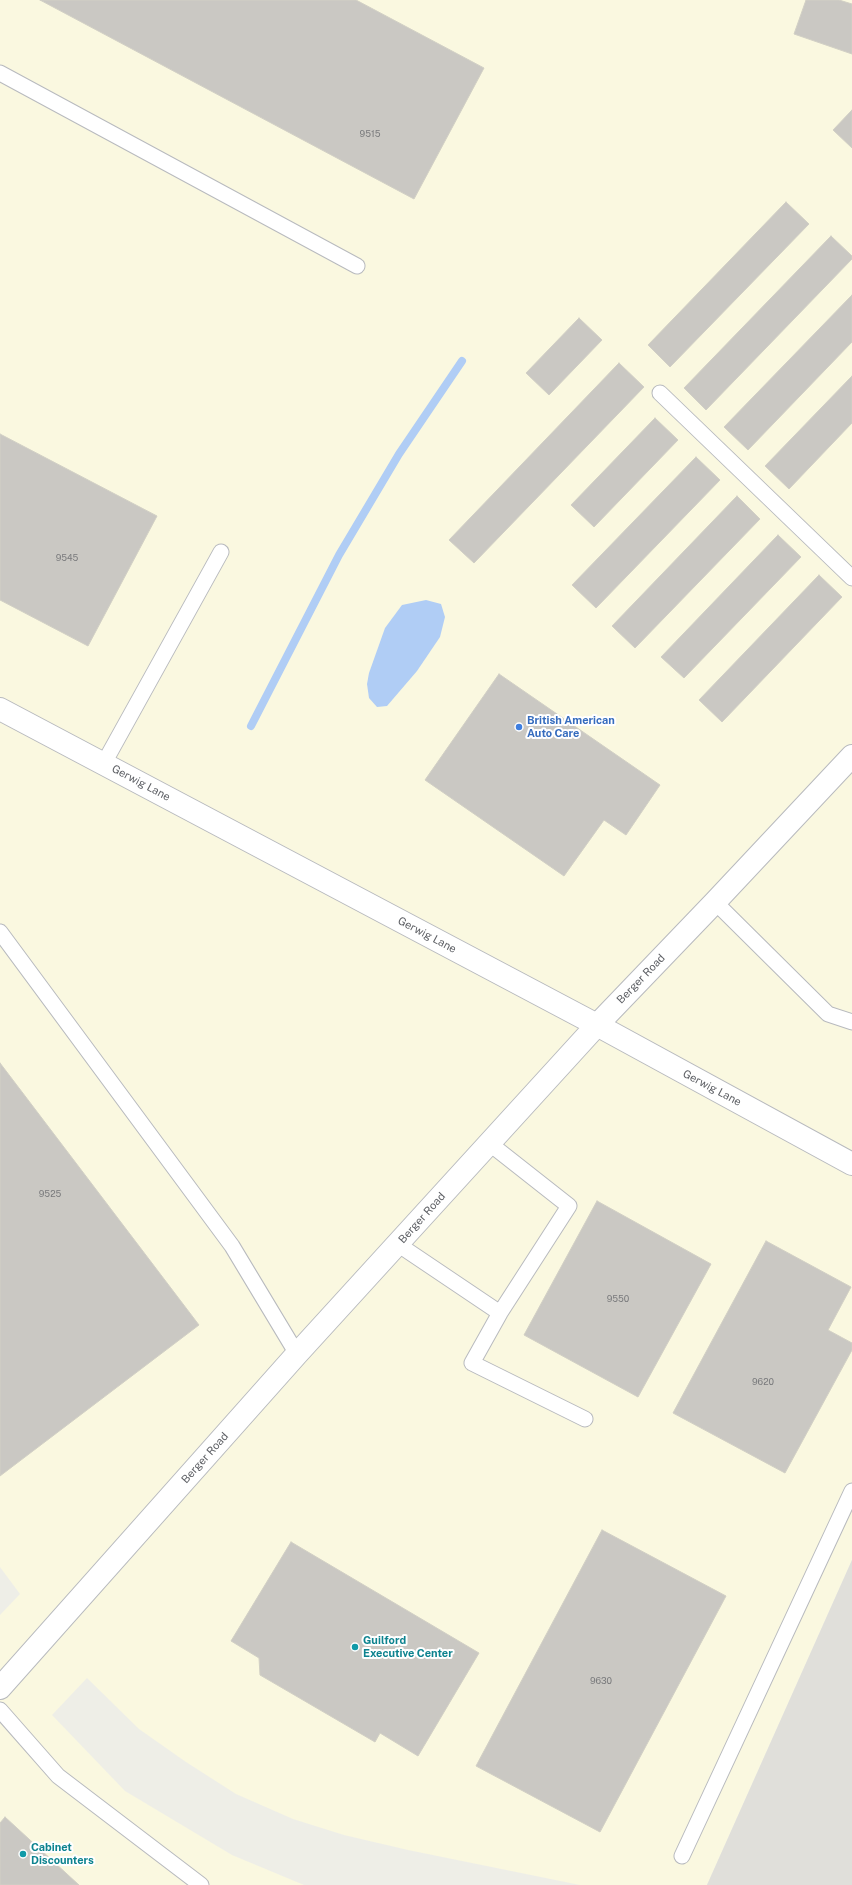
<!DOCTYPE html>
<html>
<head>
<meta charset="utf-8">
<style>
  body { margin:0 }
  canvas { display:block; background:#eeeee7 }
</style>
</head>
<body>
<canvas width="852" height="1885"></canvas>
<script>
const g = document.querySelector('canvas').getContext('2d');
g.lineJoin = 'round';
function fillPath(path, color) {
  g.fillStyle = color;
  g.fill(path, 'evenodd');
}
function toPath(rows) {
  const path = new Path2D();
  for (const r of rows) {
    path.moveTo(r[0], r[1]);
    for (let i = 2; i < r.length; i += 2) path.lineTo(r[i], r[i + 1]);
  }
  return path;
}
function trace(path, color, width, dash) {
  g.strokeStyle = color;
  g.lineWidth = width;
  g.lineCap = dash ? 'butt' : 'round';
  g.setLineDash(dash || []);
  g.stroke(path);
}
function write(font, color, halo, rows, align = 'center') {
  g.font = font + ' "Public Sans",sans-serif';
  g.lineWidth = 4;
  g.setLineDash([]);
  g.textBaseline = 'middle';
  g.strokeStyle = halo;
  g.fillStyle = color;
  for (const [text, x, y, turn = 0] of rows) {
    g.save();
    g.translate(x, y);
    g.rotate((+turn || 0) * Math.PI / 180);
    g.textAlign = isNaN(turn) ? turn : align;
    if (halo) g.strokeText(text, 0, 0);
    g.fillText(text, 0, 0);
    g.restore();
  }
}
fillPath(toPath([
  [0,0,852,0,852,1560,707,1885,580,1885,408,1850,344,1835,293,1819,236,1794,186,1762,139,1729,87,1678,52,1715,125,1791,232,1855,304,1885,0,1885,0,1615,20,1594,0,1567]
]), '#faf8e0');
fillPath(toPath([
  [852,1560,852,1885,707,1885]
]), '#e0dfda');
fillPath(toPath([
  [426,600,441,604,445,617,440,637,417,671,387,706,377,707,369,698,367,684,369,673,385,628,402,605]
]), '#b0cdf5');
trace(toPath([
  [251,726,339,555,399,454,462,361]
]), '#b0cdf5', 8);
const building = toPath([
  [40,0,356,0,484,68,414,199,40,0],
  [806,0,839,0,852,4,852,54,794,34,806,0],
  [852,110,852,148,833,130,852,110],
  [786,202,809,224,670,367,648,345,786,202],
  [831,236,852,256,852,259,706,410,684,388,831,236],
  [852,295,852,342,748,450,724,427,852,295],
  [579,318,602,340,549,395,526,373,579,318],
  [619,363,644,387,474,563,449,540,619,363],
  [852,376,852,423,789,489,765,466,852,376],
  [655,418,678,440,594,527,571,505,655,418],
  [0,434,157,516,88,646,0,600,0,434],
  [696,457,720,480,596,608,572,585,696,457],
  [737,496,760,519,635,648,612,626,737,496],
  [778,535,801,557,684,678,661,657,778,535],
  [819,575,842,597,722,722,699,700,819,575],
  [499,674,660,785,626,835,604,820,564,876,425,780,499,674],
  [0,1063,199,1325,0,1476,0,1063],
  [597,1201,711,1264,638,1397,524,1335,597,1201],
  [766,1241,851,1287,828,1330,852,1343,852,1350,785,1473,673,1413,766,1241],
  [602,1530,726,1596,600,1832,476,1766,602,1530],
  [291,1542,479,1653,418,1756,380,1733,375,1742,260,1675,259,1658,231,1641,291,1542],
  [5,1817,79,1885,0,1885,0,1823,5,1817]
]);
fillPath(building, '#cac8c3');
trace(building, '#d2d0c5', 1);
const service = toPath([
  [0,73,357,266],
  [660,393,852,578],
  [104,763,221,552],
  [715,902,828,1014,852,1022],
  [0,932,232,1246,297,1354],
  [399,1245,500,1313,569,1206,489,1143],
  [500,1313,472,1363,585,1419],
  [0,1710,58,1776,201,1885],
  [682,1856,852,1491]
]);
const minor = toPath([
  [852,756,715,902,597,1025,852,1164]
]);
const tertiary = toPath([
  [0,709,597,1025,297,1354,0,1688]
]);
trace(service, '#b8babe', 17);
trace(minor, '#b8babe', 24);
trace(tertiary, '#b8babe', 24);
trace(service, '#fff', 15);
trace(minor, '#fff', 22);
trace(tertiary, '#fff', 22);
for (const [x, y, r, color] of [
  [519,727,4,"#3f7fe0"],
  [355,1647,4,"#0f9aa8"],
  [23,1854,4,"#0f9aa8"]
]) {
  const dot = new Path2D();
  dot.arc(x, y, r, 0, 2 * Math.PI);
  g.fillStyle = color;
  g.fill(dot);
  trace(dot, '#fff', 1.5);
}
write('9px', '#797a7c', null, [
  ["9515",370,134],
  ["9545",67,558],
  ["9525",50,1194],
  ["9550",618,1299],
  ["9620",763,1382],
  ["9630",601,1681]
]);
write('bold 11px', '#366cbe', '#fff', [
  ["British American",527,721],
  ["Auto Care",527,734]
], 'left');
write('11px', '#5e6065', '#fff', [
  ["Gerwig Lane",141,783,28],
  ["Gerwig Lane",427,935,28],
  ["Berger Road",641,979,-46],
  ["Gerwig Lane",712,1088,28],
  ["Berger Road",422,1218,-48],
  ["Berger Road",205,1458,-48]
]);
write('bold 11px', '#0d838f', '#fff', [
  ["Guilford",363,1641],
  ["Executive Center",363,1654],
  ["Cabinet",31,1848],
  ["Discounters",31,1861]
], 'left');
</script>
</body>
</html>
